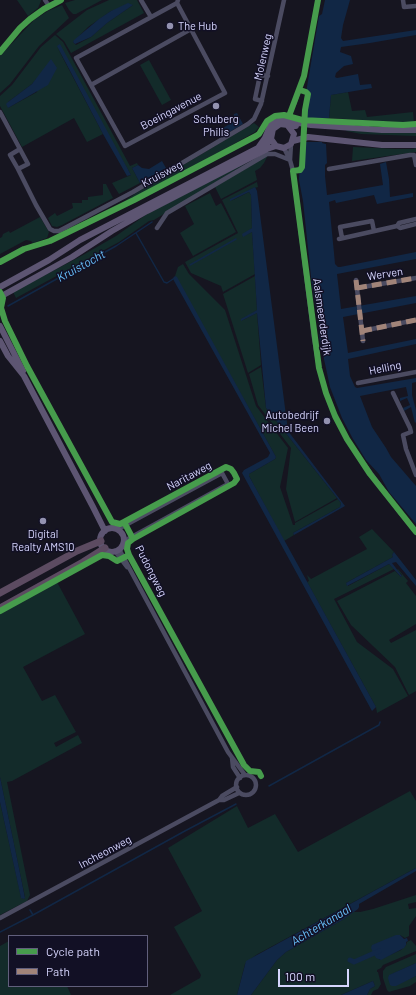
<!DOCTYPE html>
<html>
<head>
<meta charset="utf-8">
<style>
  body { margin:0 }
  #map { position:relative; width:416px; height:995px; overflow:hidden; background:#161520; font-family:Barlow,sans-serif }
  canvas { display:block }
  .legend { position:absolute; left:8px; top:935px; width:140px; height:52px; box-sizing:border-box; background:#121025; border:1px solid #615f7c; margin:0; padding:5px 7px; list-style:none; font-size:12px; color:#d7d6fe }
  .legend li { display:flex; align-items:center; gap:8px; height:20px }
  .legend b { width:20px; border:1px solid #615f7c }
  .scale { position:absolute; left:278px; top:969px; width:71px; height:18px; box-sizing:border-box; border:2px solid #d7d6fe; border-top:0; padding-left:5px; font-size:12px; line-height:14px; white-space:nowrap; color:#d7d6fe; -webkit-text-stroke:3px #121025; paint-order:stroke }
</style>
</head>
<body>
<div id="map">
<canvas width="416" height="995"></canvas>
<ul class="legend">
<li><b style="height:5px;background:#469c4c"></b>Cycle path</li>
<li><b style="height:5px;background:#a18479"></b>Path</li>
</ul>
<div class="scale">100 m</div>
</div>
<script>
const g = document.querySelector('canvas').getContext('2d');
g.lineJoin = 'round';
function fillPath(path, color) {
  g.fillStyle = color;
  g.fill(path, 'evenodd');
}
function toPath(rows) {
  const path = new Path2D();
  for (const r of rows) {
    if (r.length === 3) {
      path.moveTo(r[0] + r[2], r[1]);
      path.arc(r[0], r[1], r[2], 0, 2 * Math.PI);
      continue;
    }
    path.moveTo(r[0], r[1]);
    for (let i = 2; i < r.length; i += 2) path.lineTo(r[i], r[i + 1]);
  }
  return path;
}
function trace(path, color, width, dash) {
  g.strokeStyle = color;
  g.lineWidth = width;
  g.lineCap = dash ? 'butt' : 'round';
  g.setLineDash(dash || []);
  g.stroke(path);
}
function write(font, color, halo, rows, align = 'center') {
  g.font = font + ' Barlow,sans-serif';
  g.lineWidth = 3;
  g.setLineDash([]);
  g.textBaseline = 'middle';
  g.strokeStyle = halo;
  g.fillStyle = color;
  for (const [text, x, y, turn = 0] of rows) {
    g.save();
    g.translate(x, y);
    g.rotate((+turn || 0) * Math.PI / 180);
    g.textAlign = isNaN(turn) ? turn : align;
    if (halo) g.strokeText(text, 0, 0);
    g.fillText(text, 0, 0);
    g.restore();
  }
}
fillPath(toPath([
  [17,0,41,0,41,1,38,8,28,16],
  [75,0,102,0,76,14,73,14,69,10,65,3],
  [109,0,137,0,144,13,71,53,64,41,56,34,87,10],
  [133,5,107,23,91,37,76,45,73,42,88,27,111,11],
  [62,5,69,18,39,46,10,84,0,93,0,56,34,20,48,11],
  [55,35,63,42,70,55,130,166,137,163,138,165,132,168,140,183,119,194,112,183,131,175,57,47,103,134,87,142,74,118,22,147,0,106,0,96,12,85,41,47],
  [38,77,37,92,8,108,8,102,32,84],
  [149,60,171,100,162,105,140,65],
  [348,92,352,111,365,110,367,117,413,112,414,123,329,118,331,95],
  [254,123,259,127,255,132,209,158,119,205,136,193],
  [347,129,416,133,416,136,361,134,346,131],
  [353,147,396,149,413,149,416,148,416,152,352,161],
  [260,155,154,220,149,221,119,242,16,298,13,292,83,255,116,236,147,214],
  [268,155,264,163,260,168,255,171,257,180,221,199,215,187],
  [257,182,258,187,251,189,231,201,249,192,251,195,252,228,243,236,252,232,255,274,223,292,221,286,191,273,185,262,238,233,222,200],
  [103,184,106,184,113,198,62,225,57,227,52,226,48,218,55,213,57,216,73,208,72,203,82,203,82,200,88,200,88,197,103,195],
  [210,193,216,206,221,203,236,232,193,256,180,233,194,224,185,206],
  [40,217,49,232,47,238,33,243,31,241,26,240,0,254,0,238,2,237,3,234,9,231,10,233],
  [183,264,189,274,225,310,256,406,288,448,280,487,293,525,295,525,295,523,338,499,341,503,340,507,293,533,294,535,284,541,249,476,249,474,275,459,276,457,175,276,178,267],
  [255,276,257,310,241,321,257,313,261,365,248,373,223,294],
  [261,367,266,408,337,498,295,522,286,489,291,448,258,405,249,374],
  [372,529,394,552,392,555,393,557,346,583,348,586,389,564,394,569,334,599,357,642,393,669,408,696,377,713,376,707,307,582,309,581,307,575,311,579,367,549,359,537],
  [398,569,408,581,406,583,416,596,416,624,389,640,391,643,416,630,416,691,409,695,395,667,351,625,337,601,395,571,401,577,402,575,397,570],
  [57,582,85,634,23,667,42,701,55,695,76,732,54,743,56,747,78,735,82,743,12,781,7,782,30,895,27,901,0,915,0,802,21,897,24,899,25,897,0,777,0,613],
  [410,791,416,801,416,868,256,955,245,964,237,995,170,995,200,978,201,975,174,927,202,911,168,848,237,806,248,828,275,814,298,852],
  [416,895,416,902,408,904,409,909,416,908,416,916,409,926,409,936,405,938,400,935,379,960,401,950,406,945,407,942,411,940,416,946,416,951,383,965,381,968,377,970,377,972,378,972,381,984,378,989,373,991,371,995,367,995,370,989,375,986,373,981,341,995,251,995,277,960,286,952,344,919,353,912,360,912,373,909],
  [9,941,9,986,67,986,71,995,0,995,0,946],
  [416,954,416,963,390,975,393,986,416,976,416,982,410,986,392,991,389,992,387,990,383,978,383,971,386,967]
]), '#132b2a');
fillPath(toPath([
  [325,0,350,0,343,25,341,38,343,41,416,30,416,35,370,43,341,47,340,52,351,56,353,64,344,66,336,73,335,77,337,78,358,74,360,85,371,84,372,88,331,95,329,118,324,118,323,143,326,144,327,163,325,165,325,176,327,195,383,185,380,164,386,162,389,179,390,197,413,193,413,197,377,204,374,195,336,203,335,200,329,202,334,253,335,264,338,267,340,267,416,252,416,259,337,274,341,309,416,296,416,303,343,317,348,353,416,339,416,344,348,359,350,376,355,387,357,388,416,378,416,382,412,383,412,395,416,410,416,422,415,423,411,407,404,411,403,408,410,405,407,398,400,401,400,398,408,396,406,387,360,396,372,427,386,448,391,457,416,486,416,524,389,492,379,474,366,460,353,439,342,418,330,387,319,336,320,330,312,286,303,201,299,180,302,116,319,16,322,14],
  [128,3,133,5,107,23,91,37,75,44,73,42,74,40,99,19,111,11],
  [60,44,131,175,127,176,103,134,57,46],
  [51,59,57,68,48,85,8,108,6,104,8,102,32,84],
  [237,113,243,124,221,137,217,131,230,124,233,120,234,114],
  [162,161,166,168,140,183,132,168,138,165,142,168,149,169],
  [255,187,257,191,288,431,345,506,294,535,293,533,340,507,341,503,266,408,257,313,241,321,241,319,257,310,252,232,243,237,242,234,252,228,251,195,249,192,230,201,230,199],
  [175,276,177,277,276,457,275,459,249,474,249,476,376,707,372,711,242,473,244,470,268,457,270,453,173,279,173,278],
  [394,552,416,580,416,586,396,562,392,563,402,576,401,577,389,564,347,586,346,583,393,557,392,555],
  [0,777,18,863,25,898,24,899,21,898,0,802],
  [416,868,416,871,359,904,359,907,358,909,344,919,286,952,277,960,251,995,237,995,246,961],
  [396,935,400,935,404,939,407,938,408,941,406,942,406,945,404,948,381,960,376,958,371,948,372,945],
  [416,963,416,976,396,986,392,986,390,985,388,978,389,975],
  [373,981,375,986,370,989,367,995,341,995]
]), '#112745');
fillPath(toPath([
  [302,118,331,118,330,120,326,120,325,142,328,144,322,143,322,142,301,142]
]), '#161520');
trace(toPath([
  [136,233,164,282,167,283,173,279],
  [190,265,236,239],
  [8,306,116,246,152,222],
  [269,786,379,725,380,722],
  [30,910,33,915],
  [0,932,33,915,183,832,236,804]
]), '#112745', 1.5);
trace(toPath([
  [350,960,354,962,379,951]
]), '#112745', 5);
trace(toPath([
  [45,0,49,6],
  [141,0,151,17],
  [403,0,404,7,416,6],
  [177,3,225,93,125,146,76,58,177,3,178,0],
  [0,52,20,28,30,19,44,9,61,0],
  [91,85,191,29],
  [262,101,255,99,260,75,268,76],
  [294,104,304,76,318,0],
  [0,112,28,164,18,169,36,205,50,229,54,231,59,231,133,192,248,124,254,119,261,104,284,0],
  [284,148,290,160,293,171,314,338,319,368,326,393,335,416,347,439,358,456,398,510,416,532],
  [290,160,291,144],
  [18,169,10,155,20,149],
  [329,169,410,155,414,155,416,165],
  [397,226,399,223,416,219],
  [157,228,167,213,267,154,275,154,290,160],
  [342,238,340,227,372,221,374,231],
  [339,239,397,226,400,228,416,224],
  [356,280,363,341],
  [357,288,416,278],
  [362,331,416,320],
  [358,383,416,372],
  [393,393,410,428,411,432,403,435,406,449,416,475],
  [116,529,122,527,222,473,228,484,128,539,123,543],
  [119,549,228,752,245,775],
  [115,551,127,567],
  [232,758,233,767,240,778],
  [246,785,10],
  [219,800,222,796,237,787],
  [0,918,219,800,224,800,239,793]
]), '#4b4b61', 4.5);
trace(toPath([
  [288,126,294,134,291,144,284,148,276,146,271,139,273,129,280,124,296,126],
  [293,141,308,137,382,145,416,145],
  [258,148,265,138,270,126,272,123,281,120,311,125,382,130,416,130],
  [0,287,49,260,80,240,258,148,262,148,267,144,271,139],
  [0,297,72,257,112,231,147,211,267,149,276,146],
  [0,326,23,371],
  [0,341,8,356,24,376,93,507,105,531],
  [112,540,12]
]), '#5d5572', 6);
trace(toPath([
  [0,593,77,551,101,541],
  [0,608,83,562,105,548]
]), '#5c4b61', 7);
trace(toPath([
  [356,280,363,341],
  [357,288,416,278],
  [362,331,416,320]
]), '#a18479', 5, [10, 5]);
trace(toPath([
  [0,52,20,28,30,19,44,9,61,0],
  [300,90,306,92,308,94,305,110,302,167,300,170,293,171,319,368,326,393,335,416,347,439,370,474,416,532],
  [289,116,304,76,318,0],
  [0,262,24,249,50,241,134,200,256,136,259,134,267,121,275,116,284,115,302,120,403,125,416,124],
  [0,292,3,298,1,308,5,321,27,366,112,522,120,524,124,522,132,537,133,539,128,543,127,549,129,555,244,765,250,771,259,772,261,776],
  [124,522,226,467,231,469,234,473,237,479,234,483,133,539],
  [0,611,102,555,109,556,117,561,129,555]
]), '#469c4c', 6);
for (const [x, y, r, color] of [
  [170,26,4,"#9392b0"],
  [216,106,4,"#9392b0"],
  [327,421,4,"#9392b0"],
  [43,521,4,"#9392b0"]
]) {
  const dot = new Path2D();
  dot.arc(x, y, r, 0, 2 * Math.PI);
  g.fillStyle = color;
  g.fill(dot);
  trace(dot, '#121025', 1.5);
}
write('11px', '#d7d6fe', '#121025', [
  ["The Hub",178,26,"left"],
  ["Schuberg",216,119],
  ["Philis",216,132],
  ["Autobedrijf",319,415,"right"],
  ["Michel Been",319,428,"right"],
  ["Digital",43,534],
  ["Realty AMS10",43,547]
]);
write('11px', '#d7d6fe', '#121025', [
  ["Molenweg",263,57,-77],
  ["Boeingavenue",171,111,-28],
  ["Kruisweg",162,174,-28],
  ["Werven",385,274,-9],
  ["Aalsmeerderdijk",322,317,82],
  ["Helling",385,368,-11],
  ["Naritaweg",189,476,-28],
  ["Pudongweg",151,571,63],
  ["Incheonweg",105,852,-28]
]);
write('italic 12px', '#67c0fa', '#121025', [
  ["Kruistocht",81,266,-29],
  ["Achterkanaal",321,925,-31]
]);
</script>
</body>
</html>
